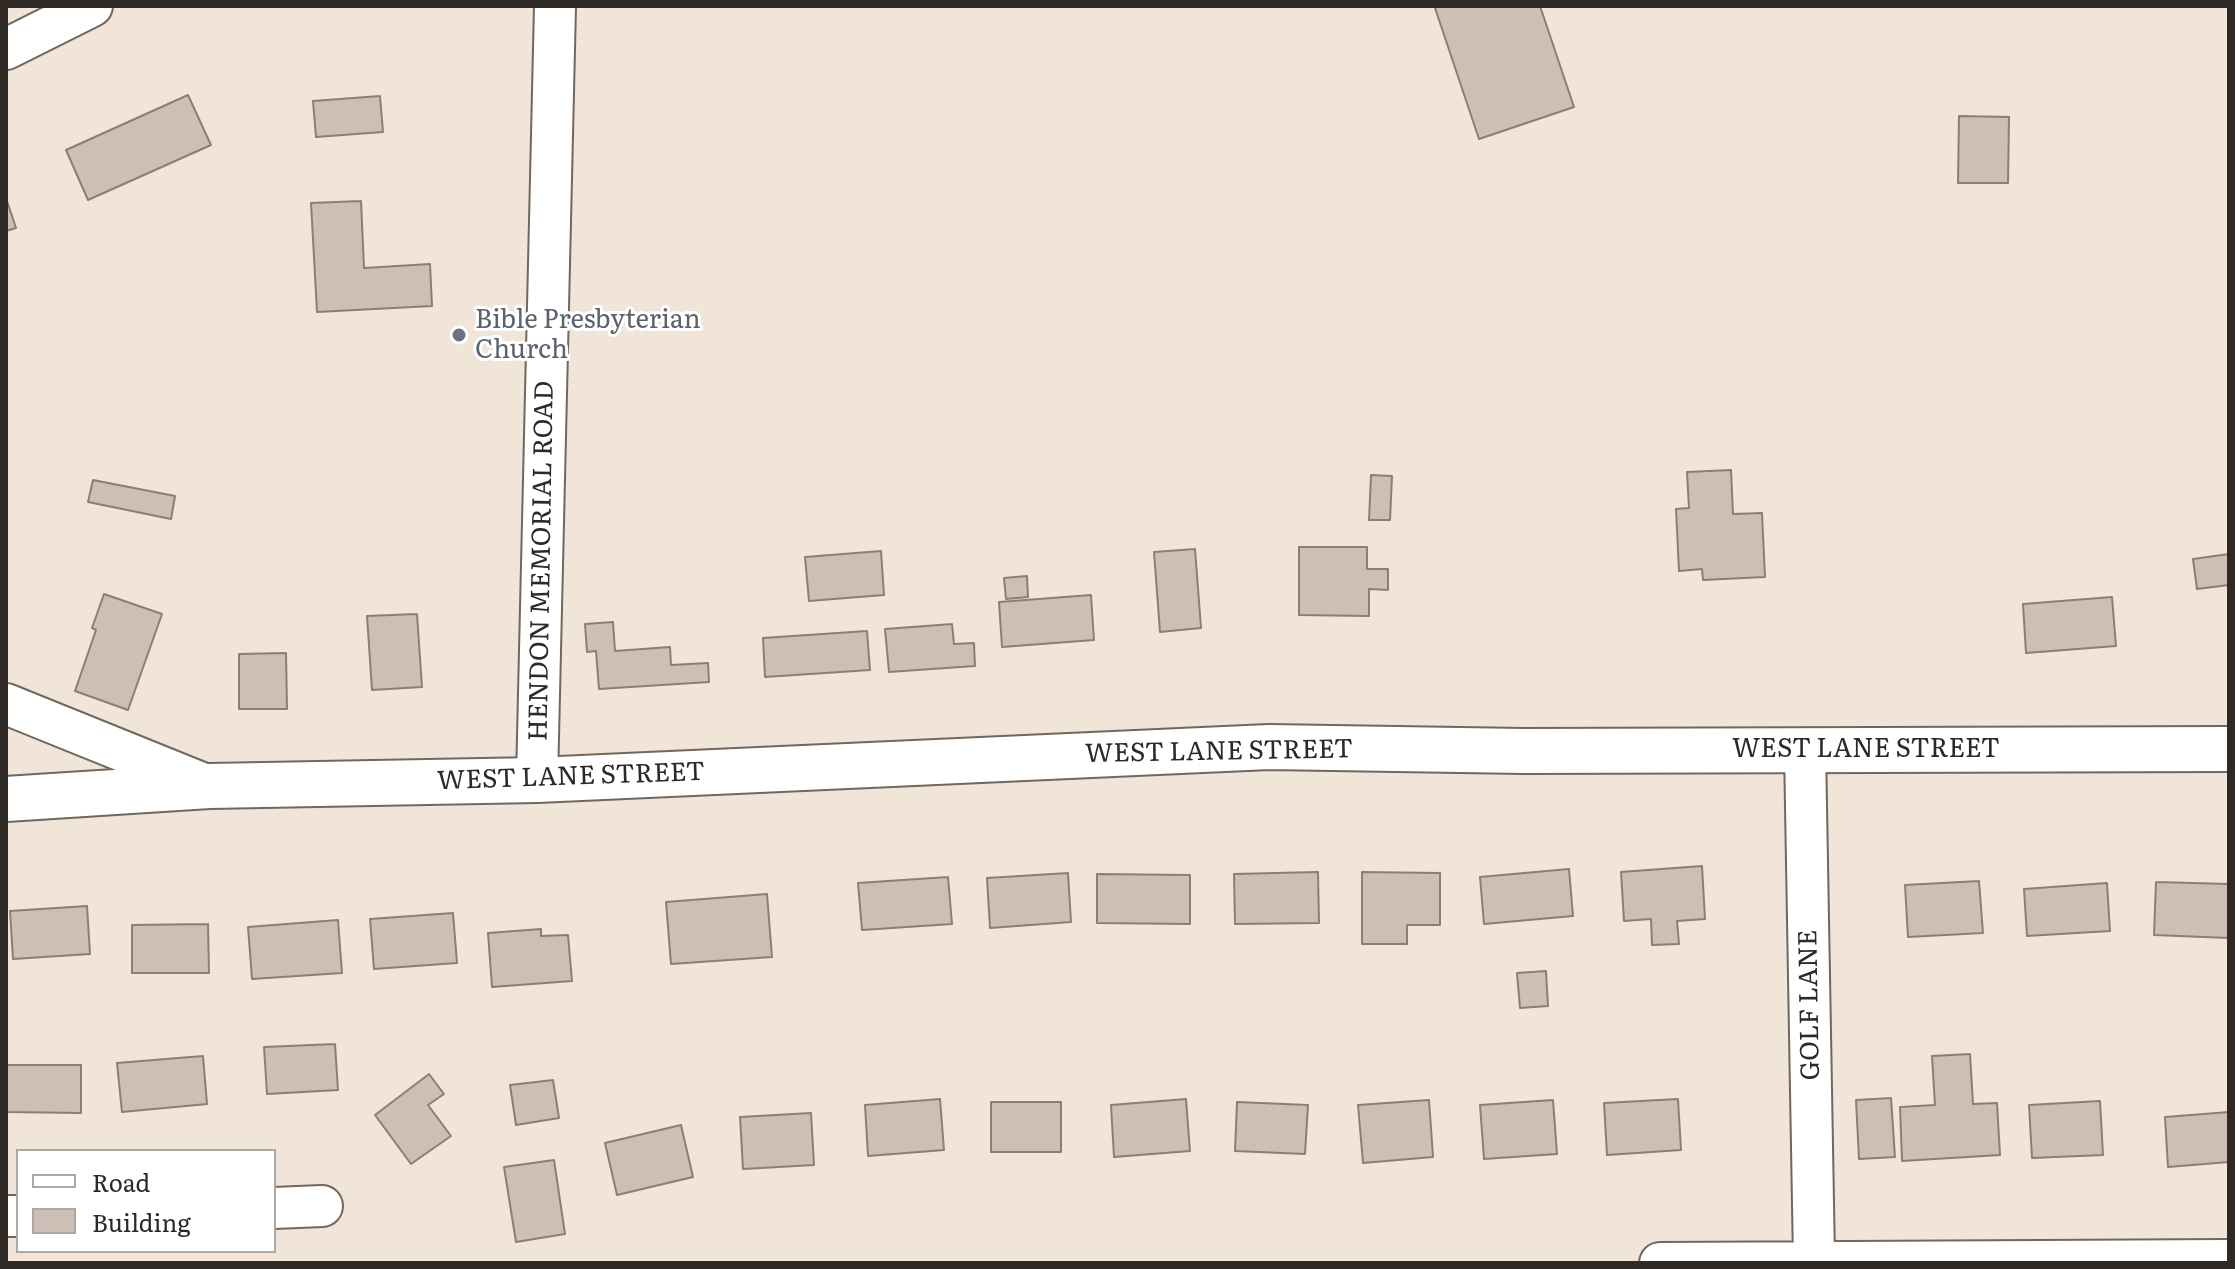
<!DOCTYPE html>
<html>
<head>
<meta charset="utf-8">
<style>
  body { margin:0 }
  #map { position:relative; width:2235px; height:1269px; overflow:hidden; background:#f1e4d9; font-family:Literata,serif }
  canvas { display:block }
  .frame { position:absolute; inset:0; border:8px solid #2e2925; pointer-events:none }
  .legend { position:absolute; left:16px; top:1149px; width:260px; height:104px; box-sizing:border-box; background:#fff; border:2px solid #aba9a8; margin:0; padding:10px 14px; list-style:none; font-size:24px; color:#2e2925 }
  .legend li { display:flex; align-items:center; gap:16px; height:40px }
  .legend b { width:40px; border:2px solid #aba9a8 }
</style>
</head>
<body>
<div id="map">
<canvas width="2235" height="1269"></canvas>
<div class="frame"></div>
<ul class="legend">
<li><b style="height:10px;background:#fff"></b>Road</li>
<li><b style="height:22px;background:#cdbeb6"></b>Building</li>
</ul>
</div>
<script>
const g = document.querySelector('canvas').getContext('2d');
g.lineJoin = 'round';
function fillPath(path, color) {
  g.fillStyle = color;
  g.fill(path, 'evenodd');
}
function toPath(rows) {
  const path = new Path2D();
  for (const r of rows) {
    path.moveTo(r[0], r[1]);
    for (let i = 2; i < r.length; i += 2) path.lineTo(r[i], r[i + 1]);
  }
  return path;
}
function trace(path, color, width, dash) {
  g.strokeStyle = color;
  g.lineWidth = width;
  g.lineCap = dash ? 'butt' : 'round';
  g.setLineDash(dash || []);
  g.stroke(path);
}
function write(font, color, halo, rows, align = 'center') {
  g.font = font + ' Literata,serif';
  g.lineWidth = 6;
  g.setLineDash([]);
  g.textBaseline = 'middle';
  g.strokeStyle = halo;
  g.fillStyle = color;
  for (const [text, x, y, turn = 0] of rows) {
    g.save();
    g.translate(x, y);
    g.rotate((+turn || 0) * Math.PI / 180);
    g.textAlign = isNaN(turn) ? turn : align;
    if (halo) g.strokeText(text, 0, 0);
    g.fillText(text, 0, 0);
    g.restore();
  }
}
const building = toPath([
  [1440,6,1540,6,1574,107,1479,139,1435,8,1440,6],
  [188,95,211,145,88,200,66,150,188,95],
  [380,96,383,132,316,137,313,101,380,96],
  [1959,116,2009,117,2008,183,1958,183,1959,116],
  [6,198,16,228,6,231,6,198],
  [361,201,364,268,430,264,432,306,317,312,311,203,361,201],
  [1731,470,1733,514,1762,513,1765,577,1703,580,1702,569,1679,571,1676,509,1689,508,1687,472,1731,470],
  [1371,475,1392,476,1390,520,1369,520,1371,475],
  [93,480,175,496,171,519,88,502,93,480],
  [1299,547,1367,547,1367,569,1388,569,1388,590,1369,589,1369,616,1299,615,1299,547],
  [1195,549,1201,628,1160,632,1154,552,1195,549],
  [881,551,884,595,809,601,805,557,881,551],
  [2229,554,2229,585,2197,589,2193,559,2229,554],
  [1027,576,1028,597,1006,599,1004,578,1027,576],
  [104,594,162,614,128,710,75,691,96,630,92,628,104,594],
  [1091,595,1094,640,1002,647,999,602,1091,595],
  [2112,597,2116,646,2026,653,2023,604,2112,597],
  [417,614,422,687,372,690,367,616,417,614],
  [613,622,615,651,670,647,671,665,708,663,709,682,599,689,596,651,587,652,585,624,613,622],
  [952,624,954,644,974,643,975,666,889,672,885,629,952,624],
  [867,631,870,670,765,677,763,638,867,631],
  [286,653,287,709,239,709,239,654,286,653],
  [1702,866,1705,919,1677,921,1679,944,1652,945,1651,919,1624,921,1621,872,1702,866],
  [1569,869,1573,916,1484,924,1480,877,1569,869],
  [1318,872,1319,923,1235,924,1234,874,1318,872],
  [1362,872,1440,873,1440,925,1407,925,1407,944,1362,944,1362,872],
  [1068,873,1071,922,990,928,987,878,1068,873],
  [1097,874,1190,875,1190,924,1097,923,1097,874],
  [948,877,952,924,862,930,858,883,948,877],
  [1979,881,1983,933,1908,937,1905,885,1979,881],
  [2156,882,2229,884,2229,938,2154,935,2156,882],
  [2107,883,2110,931,2027,936,2024,889,2107,883],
  [767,894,772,957,671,964,666,902,767,894],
  [87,906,90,954,13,959,10,911,87,906],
  [453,913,457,963,374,969,370,919,453,913],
  [338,920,342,973,252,979,248,927,338,920],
  [208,924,209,973,132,973,132,925,208,924],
  [541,929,541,936,568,935,572,981,492,987,488,933,541,929],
  [1546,971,1548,1006,1520,1008,1517,973,1546,971],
  [335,1044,338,1090,267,1094,264,1047,335,1044],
  [1970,1054,1973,1104,1997,1103,2000,1155,1902,1161,1900,1107,1935,1105,1932,1056,1970,1054],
  [203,1056,207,1104,122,1112,117,1063,203,1056],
  [7,1065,81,1065,81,1113,7,1112,7,1065],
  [429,1074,444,1094,428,1105,451,1136,411,1164,375,1115,429,1074],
  [553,1080,559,1118,516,1125,510,1085,553,1080],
  [1891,1098,1895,1157,1859,1159,1856,1100,1891,1098],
  [940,1099,944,1150,868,1156,865,1105,940,1099],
  [1186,1099,1190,1151,1114,1157,1111,1105,1186,1099],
  [1678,1099,1681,1150,1607,1155,1604,1103,1678,1099],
  [1429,1100,1433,1157,1363,1163,1358,1105,1429,1100],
  [1553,1100,1557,1154,1484,1159,1480,1105,1553,1100],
  [2100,1101,2103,1155,2032,1158,2029,1105,2100,1101],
  [991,1102,1061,1102,1061,1152,991,1152,991,1102],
  [1237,1102,1308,1105,1305,1154,1235,1151,1237,1102],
  [2229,1112,2229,1162,2168,1167,2165,1117,2229,1112],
  [811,1113,814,1165,743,1169,740,1117,811,1113],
  [681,1125,693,1177,617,1195,605,1143,681,1125],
  [554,1160,565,1234,516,1242,504,1167,554,1160]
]);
fillPath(building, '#cdbeb6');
trace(building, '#8c7e77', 2);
const minor = toPath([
  [6,49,92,6],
  [6,704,209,786],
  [1805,749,1814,1260],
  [537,780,555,6],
  [274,1208,322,1206],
  [6,1216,18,1216],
  [1660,1263,2229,1260]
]);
const tertiary = toPath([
  [6,799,209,786,537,780,1269,747,1523,751,2229,749]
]);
trace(minor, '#72675d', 44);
trace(tertiary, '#72675d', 48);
trace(minor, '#fff', 40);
trace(tertiary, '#fff', 44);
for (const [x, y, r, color] of [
  [459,335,8,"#6b7280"]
]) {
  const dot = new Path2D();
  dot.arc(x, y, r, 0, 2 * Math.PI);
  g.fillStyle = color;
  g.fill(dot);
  trace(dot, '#fff', 3);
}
write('26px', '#5b616d', '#fff', [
  ["Bible Presbyterian",475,320],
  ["Church",475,350]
], 'left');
write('26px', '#2e2925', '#fff', [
  ["HENDON MEMORIAL ROAD",542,561,-89],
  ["WEST LANE STREET",1866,749],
  ["WEST LANE STREET",1219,752,-1],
  ["WEST LANE STREET",571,777,-2],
  ["GOLF LANE",1810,1005,-91]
]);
</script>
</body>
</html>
